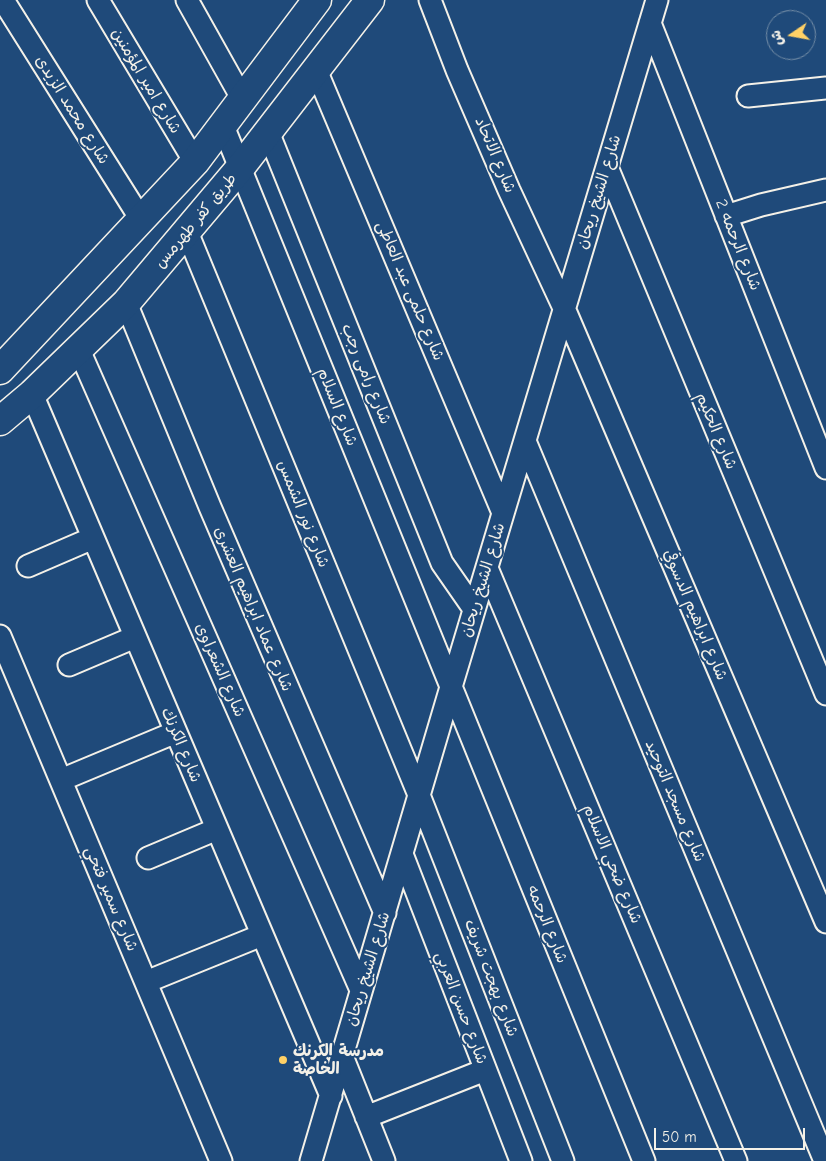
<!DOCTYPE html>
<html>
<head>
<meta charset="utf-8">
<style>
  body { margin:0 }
  #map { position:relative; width:826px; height:1161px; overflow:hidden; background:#1f4a7a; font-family:"Comic Neue","Playpen Sans Arabic",sans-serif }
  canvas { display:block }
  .north { position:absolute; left:766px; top:10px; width:50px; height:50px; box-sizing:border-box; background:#1f4a7a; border:1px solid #748da6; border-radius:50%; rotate:258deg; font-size:14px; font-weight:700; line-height:20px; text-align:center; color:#f4f1e8 }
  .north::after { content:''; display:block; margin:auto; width:18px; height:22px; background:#ffd166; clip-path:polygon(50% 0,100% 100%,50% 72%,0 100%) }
  .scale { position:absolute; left:654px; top:1128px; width:151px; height:22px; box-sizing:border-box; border:2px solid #f4f1e8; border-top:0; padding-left:6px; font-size:15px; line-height:18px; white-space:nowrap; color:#f4f1e8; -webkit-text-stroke:4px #1f4a7a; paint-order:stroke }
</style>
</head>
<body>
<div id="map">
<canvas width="826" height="1161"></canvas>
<div class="north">ش</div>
<div class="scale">50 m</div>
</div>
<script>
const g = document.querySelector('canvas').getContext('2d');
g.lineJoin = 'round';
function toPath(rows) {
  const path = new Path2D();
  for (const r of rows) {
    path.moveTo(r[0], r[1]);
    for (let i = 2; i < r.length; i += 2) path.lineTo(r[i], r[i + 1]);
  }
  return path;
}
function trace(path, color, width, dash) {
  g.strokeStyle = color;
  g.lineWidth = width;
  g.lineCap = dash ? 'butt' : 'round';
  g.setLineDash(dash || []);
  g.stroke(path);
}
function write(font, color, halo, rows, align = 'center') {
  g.font = font + ' "Comic Neue","Playpen Sans Arabic",sans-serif';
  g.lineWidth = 4;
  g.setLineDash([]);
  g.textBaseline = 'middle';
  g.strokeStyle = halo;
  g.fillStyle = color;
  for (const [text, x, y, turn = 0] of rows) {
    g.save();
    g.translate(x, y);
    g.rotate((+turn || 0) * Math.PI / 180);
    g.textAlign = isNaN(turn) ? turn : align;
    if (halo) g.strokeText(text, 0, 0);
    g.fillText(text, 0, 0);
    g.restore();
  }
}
const street = toPath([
  [3,0,142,221],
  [98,0,195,162],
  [187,0,243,100],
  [430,0,457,70,509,190,564,308,826,922],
  [650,23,826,468],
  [316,70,503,513],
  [748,96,826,88],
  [223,126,644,1161],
  [268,132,442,563,474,609],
  [607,167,826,694],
  [726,216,761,205,826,190],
  [187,232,419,795,563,1161],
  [126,303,210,507,385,913],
  [79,350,361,990],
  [32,394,331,1096],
  [525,441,825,1161],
  [28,566,93,538],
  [487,568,736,1161],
  [0,636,221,1161],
  [69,665,135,637],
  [61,780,176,732],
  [402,854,521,1161],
  [148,858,217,829],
  [146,982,262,935],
  [342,1056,384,1161],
  [366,1117,485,1070],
  [311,1161,451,687,657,0]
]);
const secondary = toPath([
  [0,370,195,162,317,0],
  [0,421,32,394,126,303,240,168,370,0]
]);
trace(street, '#f4f1e8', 25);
trace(secondary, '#f4f1e8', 31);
trace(street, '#1f4a7a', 21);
trace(secondary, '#1f4a7a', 28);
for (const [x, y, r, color] of [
  [283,1060,5,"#ffd166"]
]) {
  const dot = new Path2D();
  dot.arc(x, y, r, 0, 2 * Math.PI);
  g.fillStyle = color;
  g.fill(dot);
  trace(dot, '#1f4a7a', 2);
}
write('16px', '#f4f1e8', '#1f4a7a', [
  ["شارع امير المؤمنين",146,81,59],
  ["شارع محمد الزيدى",72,110,58],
  ["شارع الاتحاد",495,155,67],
  ["شارع الشيخ ريحان",599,192,-73],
  ["طريق كفر طهرمس",196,221,-50],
  ["شارع الرحمه 2",738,245,68],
  ["شارع حلمى عبد العاطى",410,291,67],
  ["شارع رامى رجب",366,374,68],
  ["شارع السلام",337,407,68],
  ["شارع الحكيم",716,431,67],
  ["شارع نور الشمس",303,514,68],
  ["شارع الشيخ ريحان",483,580,-73],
  ["شارع عماد ابراهيم العشرى",253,609,67],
  ["شارع ابراهيم الدسوقي",695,615,67],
  ["شارع الشعراوى",220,670,66],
  ["شارع الكرنك",181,745,67],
  ["شارع مسجد التوحيد",675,801,67],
  ["شارع ضحي الاسلام",612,864,67],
  ["شارع سمير فتحي",111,899,67],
  ["شارع الرحمه",547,924,68],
  ["شارع الشيخ ريحان",368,969,-73],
  ["شارع بهجت شريف",491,978,69],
  ["شارع حسن العربي",461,1008,69]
]);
write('bold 16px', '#f4f1e8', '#1f4a7a', [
  ["مدرسة الكرنك",293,1051],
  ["الخاصة",293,1069]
], 'left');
</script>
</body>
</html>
